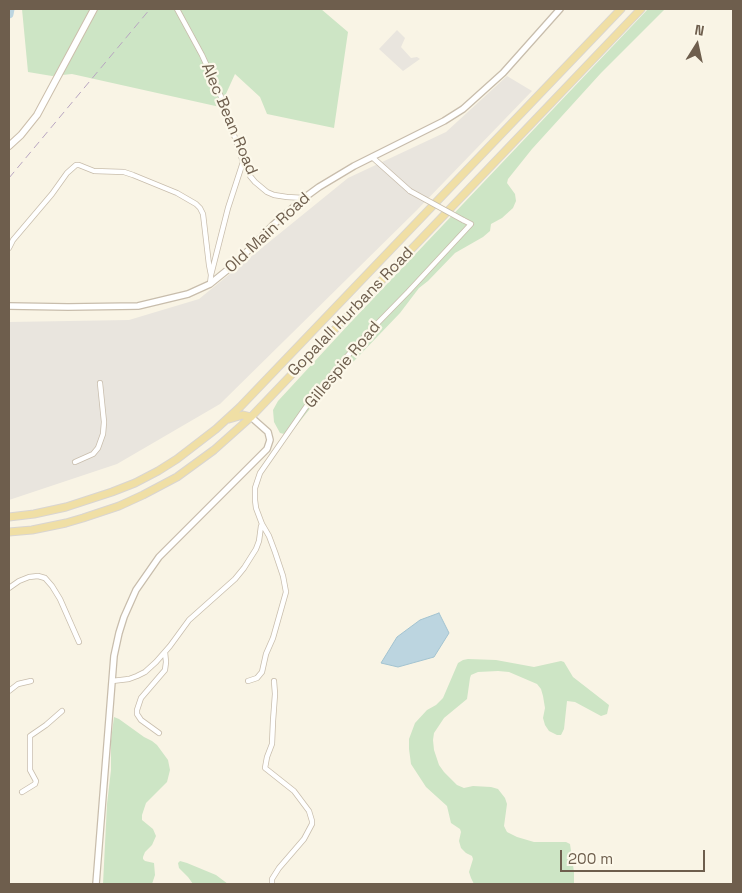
<!DOCTYPE html>
<html>
<head>
<meta charset="utf-8">
<style>
  body { margin:0 }
  #map { position:relative; width:742px; height:893px; overflow:hidden; background:#f9f4e5; font-family:"Space Grotesk",sans-serif }
  canvas { display:block }
  .frame { position:absolute; inset:0; border:10px solid #6e5e4d; pointer-events:none }
  .north { position:absolute; left:672px; top:20px; width:50px; height:50px; -webkit-text-stroke:4px #fcf8ea; paint-order:stroke; rotate:10deg; font-size:14px; font-weight:700; line-height:20px; text-align:center; color:#6e5e4d }
  .north::after { content:''; display:block; margin:auto; width:18px; height:22px; background:#6e5e4d; clip-path:polygon(50% 0,100% 100%,50% 72%,0 100%) }
  .scale { position:absolute; left:560px; top:850px; width:145px; height:22px; box-sizing:border-box; border:2px solid #6e5e4d; border-top:0; padding-left:6px; font-size:15px; line-height:18px; white-space:nowrap; color:#6e5e4d; -webkit-text-stroke:4px #fcf8ea; paint-order:stroke }
</style>
</head>
<body>
<div id="map">
<canvas width="742" height="893"></canvas>
<div class="frame"></div>
<div class="north">N</div>
<div class="scale">200 m</div>
</div>
<script>
const g = document.querySelector('canvas').getContext('2d');
g.lineJoin = 'round';
function fillPath(path, color) {
  g.fillStyle = color;
  g.fill(path, 'evenodd');
}
function toPath(rows) {
  const path = new Path2D();
  for (const r of rows) {
    path.moveTo(r[0], r[1]);
    for (let i = 2; i < r.length; i += 2) path.lineTo(r[i], r[i + 1]);
  }
  return path;
}
function trace(path, color, width, dash) {
  g.strokeStyle = color;
  g.lineWidth = width;
  g.lineCap = dash ? 'butt' : 'round';
  g.setLineDash(dash || []);
  g.stroke(path);
}
function write(font, color, halo, rows, align = 'center') {
  g.font = font + ' "Space Grotesk",sans-serif';
  g.lineWidth = 4.5;
  g.setLineDash([]);
  g.textBaseline = 'middle';
  g.strokeStyle = halo;
  g.fillStyle = color;
  for (const [text, x, y, turn = 0] of rows) {
    g.save();
    g.translate(x, y);
    g.rotate((+turn || 0) * Math.PI / 180);
    g.textAlign = isNaN(turn) ? turn : align;
    if (halo) g.strokeText(text, 0, 0);
    g.fillText(text, 0, 0);
    g.restore();
  }
}
fillPath(toPath([
  [397,30,405,38,401,47,411,58,417,57,420,59,403,71,379,49],
  [507,76,532,91,417,210,220,404,117,464,9,500,9,322,129,320,199,299,348,178,446,132]
]), '#e9e5de');
fillPath(toPath([
  [22,9,321,9,348,32,334,128,267,114,260,97,235,74,220,107,72,74,52,76,28,72],
  [648,9,665,9,601,73,532,149,508,179,507,183,515,194,516,201,513,208,502,218,491,224,490,231,483,237,455,253,428,281,419,288,400,313,354,361,336,376,289,435,280,433,274,422,273,410,278,401,350,323],
  [468,659,496,660,534,667,561,661,564,662,573,677,609,705,607,714,601,716,575,702,567,701,564,729,561,735,557,735,549,731,545,725,543,718,545,708,543,696,541,689,537,684,509,672,498,671,478,672,471,675,470,678,467,699,444,718,434,733,433,740,434,750,439,765,444,772,457,785,464,788,473,786,491,787,498,789,505,798,507,804,504,826,507,832,517,837,534,842,566,842,570,844,574,872,574,884,474,884,471,878,469,872,473,859,472,856,466,853,461,848,459,841,461,832,460,829,451,823,447,806,426,787,411,764,409,749,409,739,415,723,427,710,436,705,443,698,458,663,463,660],
  [114,717,119,719,144,737,152,741,157,745,168,760,170,770,167,782,146,803,142,815,142,820,153,829,156,836,152,845,145,852,143,857,143,859,145,861,154,863,155,875,152,884,103,884,107,804,111,770,111,740],
  [180,861,187,863,216,875,228,884,193,884,188,877,179,868,178,863]
]), '#cde5c5');
const water = toPath([
  [439,613,449,633,434,657,398,667,381,663,397,637,420,620,439,613]
]);
fillPath(water, '#bcd5e0');
trace(water, '#a3c3d0', 1);
trace(toPath([
  [9,14,10,9]
]), '#bcd5e0', 9);
const minor = toPath([
  [177,9,202,55,222,99,243,162,250,176,255,182,267,192,274,195,287,197,304,198],
  [372,157,410,191],
  [9,248,13,240,52,194,67,173,76,165,79,165,94,171,124,172,133,175,177,193,196,204,200,208,203,214,209,265,211,275],
  [210,284,211,275,228,208,243,162],
  [75,462,93,454,98,448,103,434,104,422,100,383],
  [9,588,19,581,29,577,38,576,45,578,52,586,60,599,79,642],
  [112,681,129,679,137,676,145,672,156,662,170,646,189,620,235,579,244,568,256,549,259,541,261,526],
  [248,681,257,678,262,672,266,654,273,638,286,592,283,576,275,552,269,536,262,524,256,508,255,500,255,488,260,473,306,407,342,362,367,334,408,292,471,224,463,220],
  [9,691,18,684,31,681],
  [159,733,141,720,137,714,137,710,141,698,165,670,166,662,165,652],
  [22,792,35,784,36,781,30,770,30,736,46,725,62,711],
  [272,884,272,879,279,868,304,839,312,824,312,821,309,811,294,791,265,768,267,757,272,744,273,721,275,694,274,681]
]);
const tertiary = toPath([
  [9,306,68,307,138,306,188,294,210,284,236,263,273,225,304,198,319,187,354,166,444,121,463,109,503,73,560,9],
  [96,884,114,656,119,633,124,617,136,590,159,557,267,449,270,440,268,432,251,417]
]);
const secondary = toPath([
  [9,146,21,135,37,115,94,9]
]);
const primary = toPath([
  [229,419,243,415,251,417],
  [9,517,34,514,66,507,112,492,135,483,158,471,177,459,216,429,240,407,621,9],
  [9,532,32,530,66,523,83,518,119,506,143,495,177,477,214,450,251,417,641,9]
]);
trace(minor, '#c8bdac', 6);
trace(tertiary, '#c8bdac', 8);
trace(secondary, '#cbbeab', 8);
trace(primary, '#d9d5d1', 9);
trace(minor, '#fff', 4.5);
trace(tertiary, '#fff', 5.5);
trace(secondary, '#fff', 6);
trace(primary, '#f0dfa5', 7);
trace(toPath([
  [9,178,150,9]
]), '#b8a5c1', 1, [8, 5]);
const minorBridge = toPath([
  [410,191,463,220]
]);
trace(minorBridge, '#c8bdac', 6, []);
trace(minorBridge, '#fff', 4.5);
write('16px', '#6e5e4d', '#fcf8ea', [
  ["Alec Bean Road",229,119,67],
  ["Old Main Road",268,233,-43],
  ["Gopalall Hurbans Road",351,312,-46],
  ["Gillespie Road",343,365,-50]
]);
</script>
</body>
</html>
